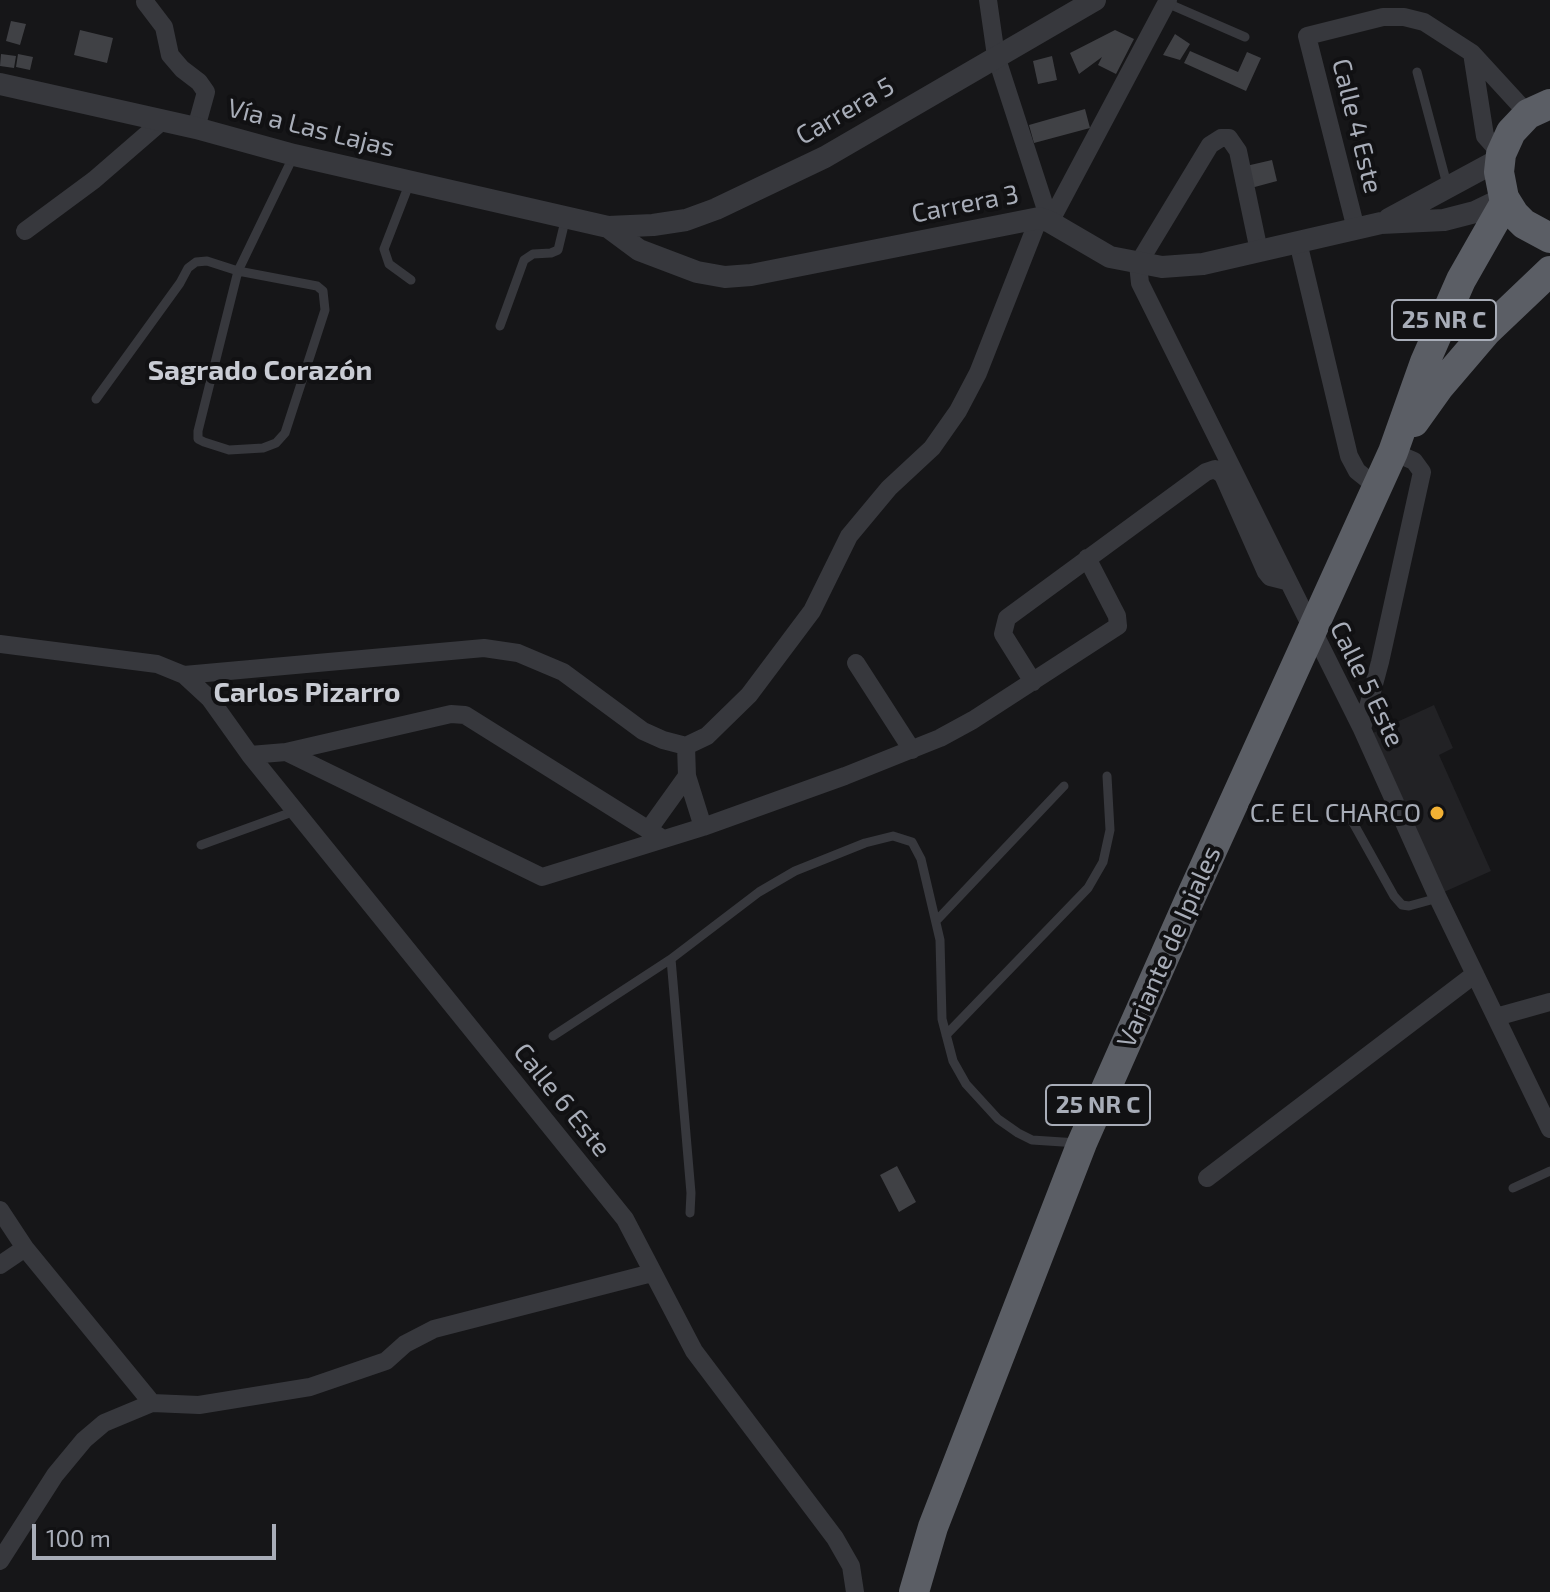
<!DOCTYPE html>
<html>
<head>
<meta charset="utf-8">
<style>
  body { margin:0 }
  #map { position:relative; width:1550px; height:1592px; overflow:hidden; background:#161618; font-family:"Exo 2",sans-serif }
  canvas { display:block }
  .scale { position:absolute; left:32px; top:1524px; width:244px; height:36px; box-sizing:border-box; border:4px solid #a8adb8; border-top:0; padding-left:10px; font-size:24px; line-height:28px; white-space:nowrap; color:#a8adb8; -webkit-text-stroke:6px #111113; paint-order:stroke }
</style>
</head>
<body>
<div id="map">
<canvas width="1550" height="1592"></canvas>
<div class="scale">100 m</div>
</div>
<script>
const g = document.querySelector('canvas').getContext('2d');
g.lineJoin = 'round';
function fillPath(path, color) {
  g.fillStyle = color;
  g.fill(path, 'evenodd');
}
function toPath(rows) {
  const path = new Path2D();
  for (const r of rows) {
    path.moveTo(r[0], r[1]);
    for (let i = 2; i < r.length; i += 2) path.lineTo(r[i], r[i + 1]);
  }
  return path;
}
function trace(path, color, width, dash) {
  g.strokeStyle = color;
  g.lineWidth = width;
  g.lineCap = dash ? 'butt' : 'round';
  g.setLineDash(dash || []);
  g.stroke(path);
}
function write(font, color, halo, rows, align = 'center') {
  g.font = font + ' "Exo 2",sans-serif';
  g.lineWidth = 8;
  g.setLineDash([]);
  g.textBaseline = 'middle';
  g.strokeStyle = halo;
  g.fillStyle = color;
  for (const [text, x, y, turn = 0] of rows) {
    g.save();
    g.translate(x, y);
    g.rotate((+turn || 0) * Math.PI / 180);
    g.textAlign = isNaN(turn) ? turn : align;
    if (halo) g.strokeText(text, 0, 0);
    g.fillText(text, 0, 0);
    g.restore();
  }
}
fillPath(toPath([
  [1434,705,1453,748,1439,755,1491,871,1444,892,1373,733]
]), '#222225');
fillPath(toPath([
  [11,21,26,24,20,45,6,41],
  [80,30,113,38,107,63,74,55],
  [1115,30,1134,39,1116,74,1098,65,1102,57,1079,74,1070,53],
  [1175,34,1190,44,1180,60,1163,55],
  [1190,51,1238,72,1247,52,1261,58,1246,91,1184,63],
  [1,54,16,56,14,68,0,66],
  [18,54,33,57,30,70,16,67],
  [1052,56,1057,80,1038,84,1033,61],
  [1085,109,1090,128,1034,143,1029,125],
  [1272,160,1277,181,1251,188,1246,166],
  [897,1166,916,1202,899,1212,880,1175]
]), '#404145');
trace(toPath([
  [1167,3,1245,37],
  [1417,72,1448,188],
  [410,182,384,249,389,264,411,280],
  [500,326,524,260,533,254,551,253,558,250,566,217],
  [96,399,180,283,188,268,196,262,207,261,238,271,317,286,323,291,325,310,285,433,276,443,263,448,229,450,204,442,198,439,198,431,238,271,294,155],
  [1346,810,1394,896,1402,905,1409,906,1438,898],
  [201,845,295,811],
  [937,920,1064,786],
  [946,1035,1088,888,1103,862,1110,830,1107,776],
  [553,1036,671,959],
  [1513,1188,1550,1171],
  [690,1213,691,1193,671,959,759,892,795,871,865,843,893,836,912,842,921,859,940,940,942,1019,953,1061,966,1084,998,1119,1018,1133,1032,1140,1078,1143]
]), '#37383d', 9);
trace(toPath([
  [988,0,996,56,1050,222],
  [145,2,164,27,170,55,182,69,199,82,206,92,196,128],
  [1472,53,1485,136,1501,154],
  [1050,222,1168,0],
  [1356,229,1307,36,1383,17,1404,17,1424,22,1472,53,1528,114],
  [25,231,94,180,161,122],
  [1298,242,1349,456,1357,471,1377,487],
  [1259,251,1238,151,1229,138,1221,138,1210,145,1138,264,1140,283,1362,729,1438,898,1550,1129],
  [0,644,157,664,184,675,484,648,518,653,563,672,643,731,663,740,686,746,707,736,749,695,812,611,849,536,889,488,932,448,958,411,978,373,1039,218],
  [856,663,912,750],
  [184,675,210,699,250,755,625,1219,694,1351,835,1538,851,1566,855,1592],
  [1033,682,1003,634,1007,618,1206,472,1215,469,1223,475,1266,572,1270,577,1286,581],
  [1362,729,1380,662,1422,472,1414,461,1393,452],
  [686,746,687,776,703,827],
  [286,752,542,877,703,827,845,776,940,738,973,720,1118,626,1117,616,1087,558],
  [250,755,286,752,451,714,465,715,663,839],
  [649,829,687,776],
  [1496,1017,1550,1002],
  [1207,1178,1475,974],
  [0,1210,25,1248,152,1403],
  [0,1265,25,1248],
  [0,1561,55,1475,84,1440,104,1423,152,1403,199,1405,310,1387,386,1361,405,1344,434,1329,652,1273]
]), '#37383d', 18);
trace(toPath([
  [0,84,196,128,294,155,608,227,653,225,686,220,716,209,825,157,1095,0],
  [1389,219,1500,159],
  [608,227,639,250,697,272,725,277,751,275,1039,218,1050,222,1110,257,1162,267,1203,264,1381,223,1444,220,1475,212,1504,198]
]), '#37383d', 22);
trace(toPath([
  [1550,104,1528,114,1511,132,1501,154,1499,172,1504,198,1514,214,1524,224,1550,238],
  [1414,422,1439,387,1486,332,1550,271],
  [914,1592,933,1527,1082,1143,1189,901,1393,452,1425,362,1461,280,1506,201]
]), '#5b5e65', 30);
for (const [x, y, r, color] of [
  [1437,813,8,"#f2b134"]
]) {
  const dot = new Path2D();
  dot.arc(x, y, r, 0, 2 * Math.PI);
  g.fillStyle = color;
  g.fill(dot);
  trace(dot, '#111113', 3);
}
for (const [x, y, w] of [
  [1444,320,104],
  [1098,1105,104]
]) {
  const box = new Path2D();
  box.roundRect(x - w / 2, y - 20, w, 40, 6);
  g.fillStyle = '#111113';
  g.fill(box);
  trace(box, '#a8adb8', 2);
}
write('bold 24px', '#a8adb8', null, [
  ["25 NR C",1444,320],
  ["25 NR C",1098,1105]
]);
write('26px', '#a8adb8', '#111113', [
  ["Carrera 5",845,111,-30],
  ["Calle 4 Este",1357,126,76],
  ["Vía a Las Lajas",311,128,14],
  ["Carrera 3",965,204,-11],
  ["Calle 5 Este",1367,684,64],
  ["Variante de Ipiales",1169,947,-66],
  ["Calle 6 Este",562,1100,51]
]);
write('26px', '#a8adb8', '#111113', [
  ["C.E EL CHARCO",1421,813]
], 'right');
write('bold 28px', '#c9ccd4', '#111113', [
  ["Sagrado Corazón",260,371],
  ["Carlos Pizarro",307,693]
]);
</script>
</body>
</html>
